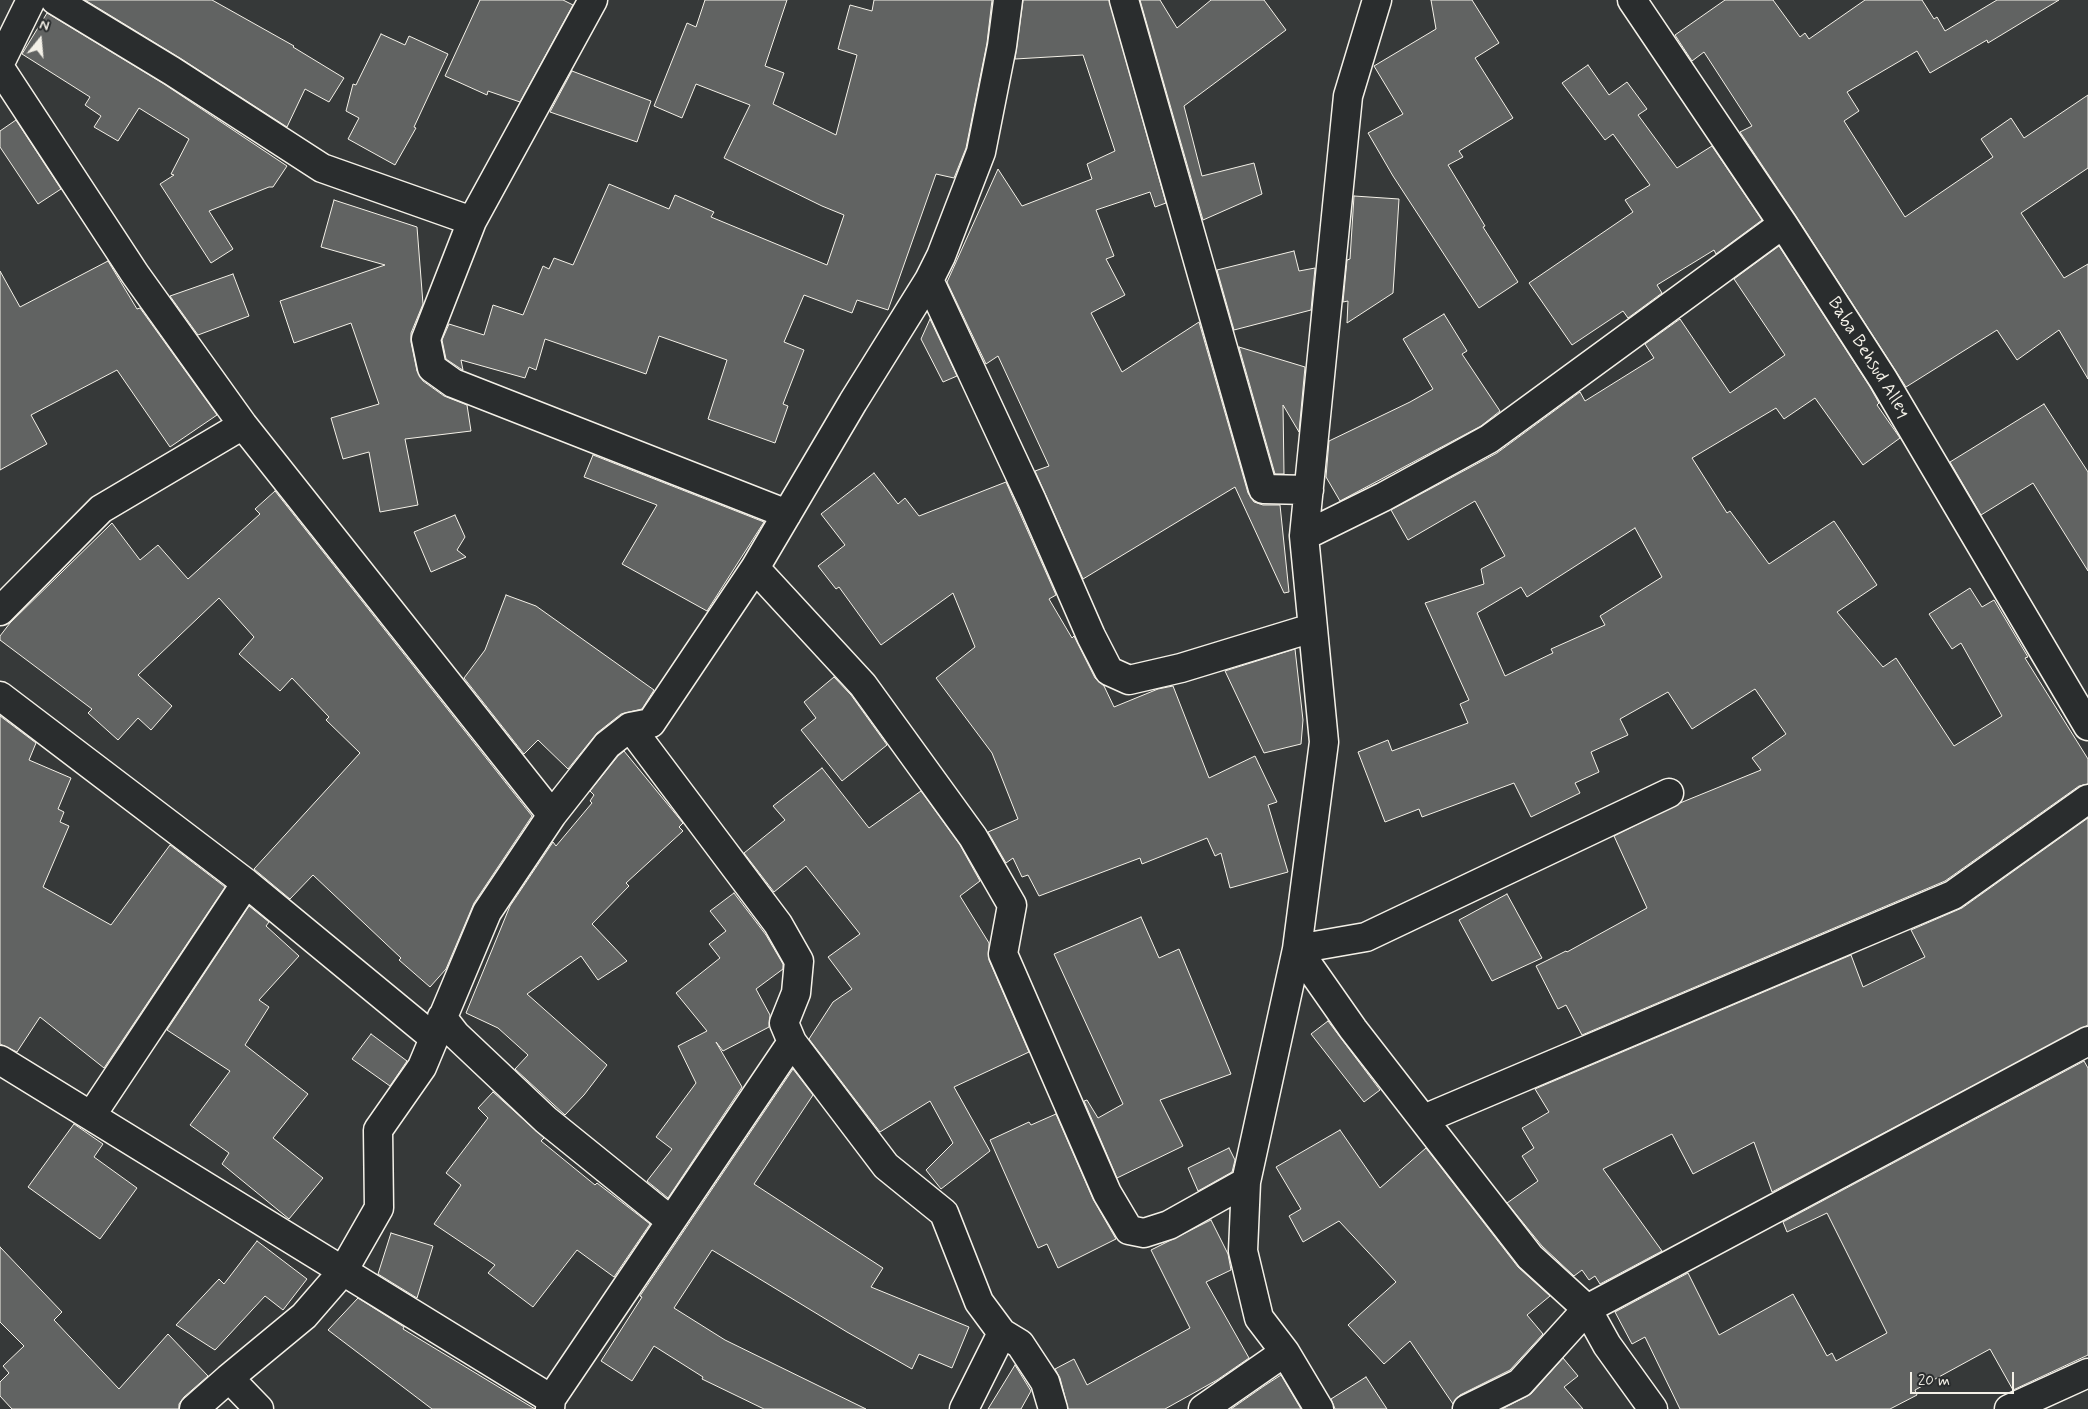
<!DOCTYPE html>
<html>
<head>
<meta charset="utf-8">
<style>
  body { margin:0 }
  #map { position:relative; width:2088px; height:1409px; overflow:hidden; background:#363939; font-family:Mynerve,sans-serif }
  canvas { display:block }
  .north { position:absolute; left:15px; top:15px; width:50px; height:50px; -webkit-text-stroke:4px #2a2d2e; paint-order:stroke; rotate:17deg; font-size:14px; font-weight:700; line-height:20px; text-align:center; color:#f4f1e8 }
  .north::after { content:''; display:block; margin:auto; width:18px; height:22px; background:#f4f1e8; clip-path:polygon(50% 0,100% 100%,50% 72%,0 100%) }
  .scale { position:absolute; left:1910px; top:1372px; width:104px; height:22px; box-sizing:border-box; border:2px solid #f4f1e8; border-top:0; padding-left:6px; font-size:15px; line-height:18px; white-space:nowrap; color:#f4f1e8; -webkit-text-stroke:4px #2a2d2e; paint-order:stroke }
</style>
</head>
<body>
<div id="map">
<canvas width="2088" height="1409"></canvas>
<div class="north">N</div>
<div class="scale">20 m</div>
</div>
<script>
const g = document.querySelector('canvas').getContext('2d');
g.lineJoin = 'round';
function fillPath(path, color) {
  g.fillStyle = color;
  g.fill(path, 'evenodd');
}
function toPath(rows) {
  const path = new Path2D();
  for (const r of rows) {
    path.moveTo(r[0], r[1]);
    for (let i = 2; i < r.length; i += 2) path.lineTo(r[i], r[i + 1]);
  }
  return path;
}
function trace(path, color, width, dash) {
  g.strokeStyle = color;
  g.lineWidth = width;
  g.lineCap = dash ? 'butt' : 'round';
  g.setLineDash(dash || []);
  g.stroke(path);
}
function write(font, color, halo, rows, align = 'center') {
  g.font = font + ' Mynerve,sans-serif';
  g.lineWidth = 4.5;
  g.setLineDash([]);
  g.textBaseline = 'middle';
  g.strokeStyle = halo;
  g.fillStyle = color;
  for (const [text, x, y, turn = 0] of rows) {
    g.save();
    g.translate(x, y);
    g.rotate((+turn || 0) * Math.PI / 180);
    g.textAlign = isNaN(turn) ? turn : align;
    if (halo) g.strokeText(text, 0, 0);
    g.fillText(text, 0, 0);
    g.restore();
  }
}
const building = toPath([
  [85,0,212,0,294,46,293,47,344,78,329,102,305,89,287,127,180,58,85,0],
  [480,0,563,0,573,5,520,102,488,91,487,95,445,76,480,0],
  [705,0,787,0,765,66,784,73,773,104,836,135,857,55,838,49,850,5,872,11,874,0,992,0,987,43,966,148,954,178,936,174,888,310,857,300,852,313,804,295,784,342,804,350,783,404,788,406,775,443,708,419,727,360,659,336,646,374,545,339,536,370,529,367,525,378,461,360,463,370,461,369,446,359,442,340,449,324,484,335,493,305,523,315,543,266,549,269,554,258,573,265,609,184,669,209,675,195,714,212,711,217,827,265,844,215,822,206,724,158,750,105,696,84,682,118,654,106,687,23,696,27,705,0],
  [1023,0,1109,0,1166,203,1155,207,1150,192,1096,210,1114,256,1106,259,1125,295,1091,313,1122,372,1199,322,1248,493,1254,502,1263,505,1280,505,1289,592,1284,593,1235,487,1083,579,1035,471,1049,466,998,356,986,364,947,282,998,169,1022,206,1092,179,1087,164,1115,151,1083,55,1015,59,1023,0],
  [1140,0,1160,0,1177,28,1211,0,1264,0,1286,30,1184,106,1202,176,1254,163,1262,194,1203,220,1140,0],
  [1431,0,1472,0,1499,43,1475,58,1513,118,1459,151,1463,157,1448,165,1485,226,1483,227,1518,282,1479,308,1393,176,1368,133,1403,114,1374,66,1436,29,1431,0],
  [1725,0,1773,0,1800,37,1805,33,1809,39,1865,0,1922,0,1934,19,1937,17,1945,31,1997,0,2059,0,1988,43,1987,40,1930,73,1917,51,1847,92,1859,111,1844,121,1905,217,1993,157,1981,139,2011,118,2024,138,2088,95,2088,168,2021,213,2064,278,2088,264,2088,379,2059,330,2017,360,1997,330,1906,387,1796,216,1740,132,1752,126,1704,52,1692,61,1675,35,1725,0],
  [47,13,164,84,287,166,273,187,269,187,209,211,233,249,211,263,160,184,174,175,171,174,189,139,139,108,118,141,94,127,101,116,85,105,90,97,22,54,47,13],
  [381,34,405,45,409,36,448,54,414,127,416,128,395,165,348,139,359,118,346,111,353,84,356,85,381,34],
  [1588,65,1609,95,1627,82,1647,109,1638,115,1677,168,1712,146,1762,220,1716,254,1714,250,1657,285,1662,293,1628,318,1623,311,1572,345,1529,283,1633,212,1625,200,1650,185,1613,134,1605,140,1562,83,1588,65],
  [572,71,651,101,637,142,550,112,572,71],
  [16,120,61,189,38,204,0,147,0,131,16,120],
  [1354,196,1399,199,1393,293,1347,323,1348,301,1343,302,1347,260,1350,259,1354,196],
  [334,200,417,227,423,304,411,333,411,342,417,371,423,381,444,396,467,405,471,431,405,439,418,505,380,512,369,452,343,459,331,418,379,404,351,323,294,343,280,301,385,265,321,247,334,200],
  [1779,246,1870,387,1879,403,1877,405,1900,438,1863,465,1815,398,1784,419,1776,408,1692,458,1727,513,1730,511,1769,564,1834,521,1877,585,1837,612,1883,667,1896,658,1954,746,2002,716,1961,643,1952,649,1929,614,1970,588,1982,607,1994,600,2028,657,2025,658,2088,759,2088,784,2079,786,1945,881,1582,1035,1566,1005,1558,1009,1536,966,1566,951,1567,952,1647,908,1614,836,1680,803,1761,770,1752,758,1786,734,1755,689,1692,729,1668,692,1620,719,1628,735,1591,752,1599,772,1575,783,1580,793,1531,817,1514,783,1422,817,1419,809,1385,822,1358,752,1388,740,1392,751,1468,723,1460,704,1469,700,1425,603,1484,584,1481,569,1505,556,1475,501,1408,540,1391,510,1497,453,1580,392,1585,401,1654,358,1645,344,1680,319,1730,393,1785,355,1734,279,1779,246],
  [1635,528,1662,577,1600,616,1605,625,1551,649,1553,653,1505,676,1477,613,1521,587,1527,597,1635,528],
  [1294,251,1299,271,1315,268,1311,310,1234,330,1217,270,1294,251],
  [108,261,137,309,140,308,217,415,170,447,117,370,31,415,47,444,0,470,0,271,20,307,108,261],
  [233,274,249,316,198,335,170,296,233,274],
  [1444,314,1467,351,1462,354,1500,411,1481,426,1340,501,1326,477,1329,441,1410,402,1433,389,1403,339,1444,314],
  [930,319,957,376,943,382,921,339,930,319],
  [1239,347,1305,367,1299,432,1283,405,1284,474,1275,474,1239,347],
  [2044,404,2088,472,2088,571,2033,483,1981,515,1950,462,2044,404],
  [593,455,764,522,707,611,622,564,657,505,584,477,593,455],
  [874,473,898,504,905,498,919,516,1006,482,1056,595,1049,599,1072,638,1074,636,1095,678,1104,686,1114,707,1158,689,1173,686,1209,778,1255,756,1277,802,1268,805,1288,872,1230,888,1221,853,1215,856,1207,838,1142,864,1140,858,1039,896,1028,875,1022,877,1013,858,1006,863,988,832,1018,819,992,753,936,678,975,647,953,593,881,645,839,587,836,589,818,566,845,545,821,514,874,473],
  [275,491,532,816,474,903,446,969,430,987,399,960,401,958,313,875,290,899,254,869,360,753,326,720,329,717,292,678,280,691,239,654,254,637,219,598,138,675,172,706,151,730,138,718,118,740,88,713,92,709,0,640,0,636,10,623,112,523,140,560,158,545,188,579,260,514,255,509,275,491],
  [455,515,465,537,457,550,466,557,431,572,414,532,455,515],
  [506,595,536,606,654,690,642,709,621,714,597,733,568,769,538,740,524,754,464,678,485,650,506,595],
  [1295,649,1303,720,1301,744,1264,753,1225,671,1295,649],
  [834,677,851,695,887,745,842,781,801,730,816,718,804,702,834,677],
  [0,716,36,743,29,760,71,778,58,809,64,812,60,822,69,826,43,887,111,925,170,845,225,887,104,1068,40,1017,17,1052,0,1044,0,716],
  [624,751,683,823,679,827,683,831,626,883,629,886,592,924,627,961,598,980,581,956,527,994,607,1065,584,1095,565,1115,515,1069,528,1055,498,1028,466,1013,510,906,553,842,556,846,592,803,590,801,594,795,590,791,618,756,624,751],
  [822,768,869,828,921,791,960,845,980,881,960,896,989,943,989,960,1029,1052,954,1087,990,1151,941,1189,926,1170,953,1143,930,1101,880,1132,809,1039,833,1002,852,989,828,957,860,934,806,866,774,892,744,853,785,820,773,806,822,768],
  [2088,818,2088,1025,1772,1192,1754,1142,1693,1174,1672,1134,1603,1169,1662,1251,1600,1284,1595,1276,1589,1280,1582,1270,1574,1276,1542,1246,1507,1203,1538,1181,1522,1156,1534,1148,1522,1128,1549,1112,1535,1089,1851,955,1863,987,1925,957,1911,930,1962,908,2088,818],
  [734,893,766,935,783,964,783,969,756,989,770,1015,769,1027,723,1051,716,1042,742,1087,668,1198,647,1181,672,1149,656,1137,696,1083,678,1046,707,1031,676,993,720,958,709,944,726,931,710,911,734,893],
  [1507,894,1542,958,1492,981,1459,920,1507,894],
  [249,906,269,922,266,926,299,956,259,1000,269,1007,245,1045,308,1094,273,1138,323,1178,289,1219,222,1164,229,1153,190,1125,230,1071,167,1030,249,906],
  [1141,917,1159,958,1179,949,1231,1074,1160,1100,1183,1146,1117,1178,1084,1101,1087,1100,1098,1118,1123,1104,1054,954,1141,917],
  [1328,1021,1380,1090,1364,1102,1311,1034,1328,1021],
  [371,1034,407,1061,390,1086,352,1059,371,1034],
  [2084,1061,2088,1068,2088,1355,2013,1390,1990,1349,1915,1390,1917,1395,1890,1409,1680,1409,1645,1337,1632,1344,1615,1312,1688,1273,1719,1335,1793,1294,1827,1356,1832,1353,1836,1361,1887,1333,1827,1213,1787,1232,1783,1222,2084,1061],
  [793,1069,813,1095,754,1184,883,1268,871,1287,969,1327,952,1368,919,1354,912,1369,847,1332,712,1250,674,1308,725,1340,866,1409,764,1409,702,1379,703,1377,654,1346,632,1381,601,1361,642,1297,640,1296,793,1069],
  [493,1092,544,1138,541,1141,595,1185,597,1183,650,1224,614,1277,577,1250,533,1307,488,1273,495,1265,434,1224,461,1185,446,1173,488,1118,478,1108,493,1092],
  [1056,1114,1093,1199,1116,1239,1058,1268,1047,1244,1038,1248,990,1140,1029,1122,1031,1125,1056,1114],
  [74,1124,103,1144,94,1157,137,1188,100,1239,28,1187,74,1124],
  [1340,1130,1380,1188,1426,1148,1518,1267,1550,1296,1527,1315,1543,1334,1510,1370,1460,1395,1453,1404,1410,1341,1384,1364,1348,1325,1396,1282,1339,1221,1303,1242,1289,1216,1301,1209,1276,1167,1340,1130],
  [1229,1148,1235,1160,1232,1172,1198,1191,1188,1168,1229,1148],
  [1211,1220,1228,1254,1231,1270,1206,1282,1249,1358,1217,1380,1165,1409,1068,1409,1060,1378,1055,1369,1074,1359,1087,1385,1190,1328,1151,1250,1211,1220],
  [391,1233,433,1246,417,1298,378,1274,391,1233],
  [257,1241,307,1279,283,1310,265,1296,215,1350,176,1325,219,1279,224,1284,257,1241],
  [0,1247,62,1312,54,1320,119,1389,168,1334,208,1376,184,1397,179,1404,179,1409,12,1409,0,1396,0,1382,9,1373,3,1366,24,1346,0,1322,0,1247],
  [358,1298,404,1327,403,1329,535,1409,432,1409,328,1330,358,1298],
  [1563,1358,1578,1376,1564,1387,1583,1409,1502,1409,1531,1394,1563,1358],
  [1015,1365,1031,1391,1021,1409,988,1409,1015,1365],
  [1281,1375,1301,1409,1231,1409,1264,1386,1281,1375],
  [1366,1377,1387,1409,1335,1409,1331,1399,1366,1377]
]);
fillPath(building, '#616362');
trace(building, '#f4f1e8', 1);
const minor = toPath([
  [55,0,172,71,322,168,472,221],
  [593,0,472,221,426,339,432,368,453,383,787,514],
  [1124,0,1263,489,1309,490],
  [1632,0,1783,224,1883,379,2088,726],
  [0,63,31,0],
  [0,68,135,274,243,425,552,815],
  [929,280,1032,501,1091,636,1109,671,1129,680,1181,668,1312,628],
  [1304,536,1383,497,1489,439,1783,224],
  [755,568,863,685,973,837,1012,905,1003,954,1107,1193,1129,1230,1144,1233,1169,1225,1246,1182],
  [0,611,101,509,243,425],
  [0,696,246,883,434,1038],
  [630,727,778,924,799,961,796,993,784,1023,792,1042,886,1166,944,1213,979,1302,1002,1333,1020,1344,1045,1382,1053,1409],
  [442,1017,456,1035,546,1120,671,1221],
  [0,1060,551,1399],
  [91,1116,246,883],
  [1424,1119,1953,895,2088,799],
  [229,1378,259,1409],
  [194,1409,229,1378,304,1316,343,1271,379,1208,378,1130,422,1067,487,912,552,815,607,745,630,727,651,723,755,568,853,402,929,280,941,256,981,152,1002,46,1008,0],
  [550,1409,551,1399,792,1042],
  [964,1409,1002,1333],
  [1203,1409,1285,1352],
  [1319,1409,1285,1352,1259,1318,1243,1251,1246,1182,1297,949,1324,742,1304,536,1348,96,1377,0],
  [1467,1409,1520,1383,1587,1309,2088,1041],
  [1653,1409,1607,1345,1587,1309,1530,1257,1353,1029,1297,949,1366,937,1669,793],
  [2009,1409,2088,1373]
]);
trace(minor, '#f4f1e8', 31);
trace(minor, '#2a2d2e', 28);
write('18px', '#f4f1e8', '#2a2d2e', [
  ["Baba Behsud Alley",1868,358,58]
]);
</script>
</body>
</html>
